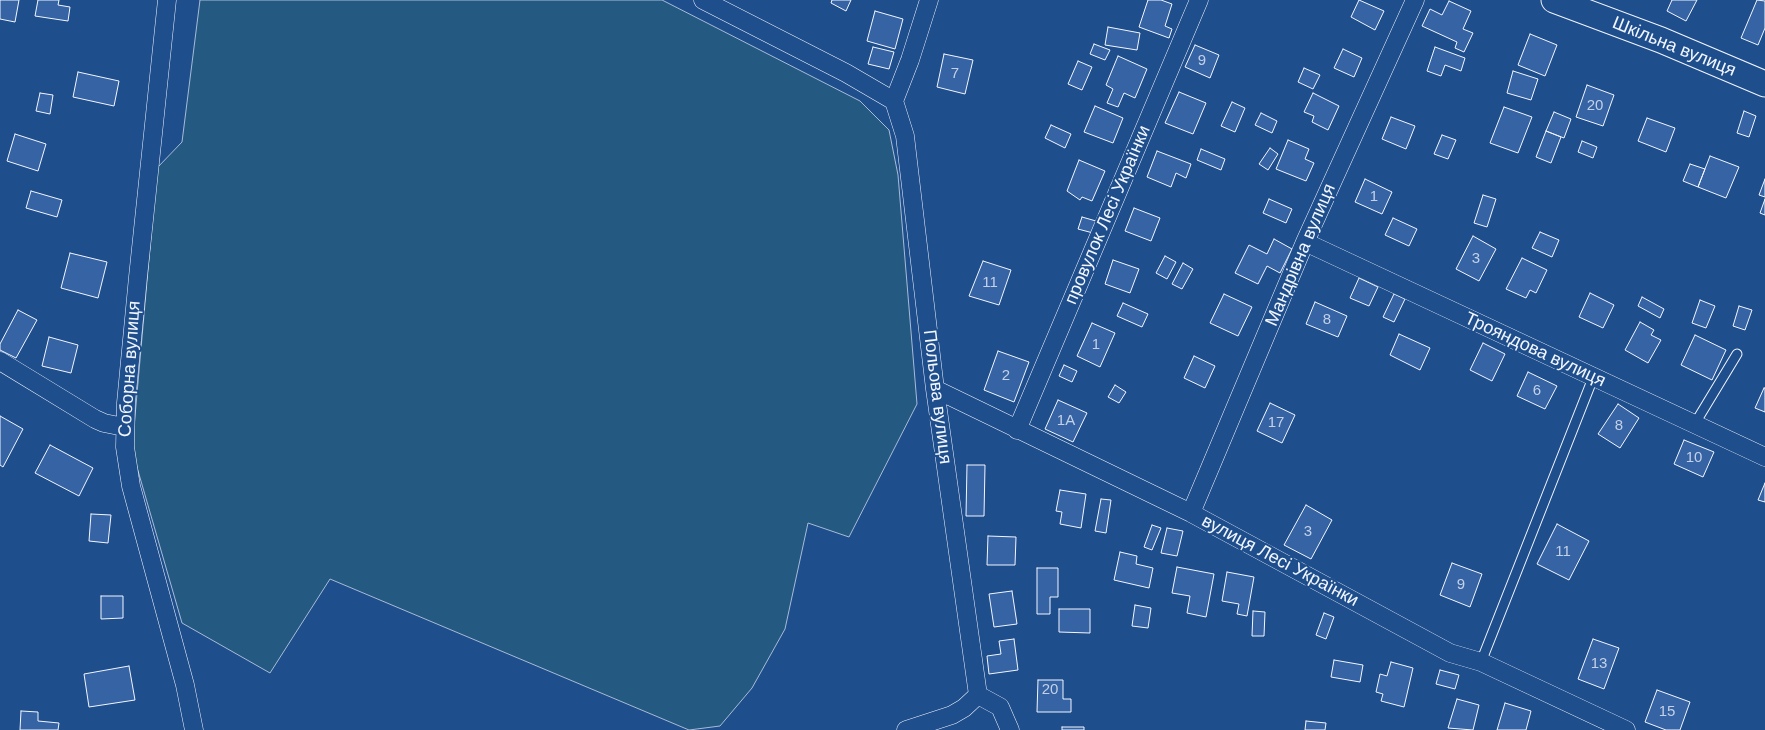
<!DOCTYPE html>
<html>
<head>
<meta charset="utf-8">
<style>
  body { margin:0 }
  canvas { display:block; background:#1f4e8c }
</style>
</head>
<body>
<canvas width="1765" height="730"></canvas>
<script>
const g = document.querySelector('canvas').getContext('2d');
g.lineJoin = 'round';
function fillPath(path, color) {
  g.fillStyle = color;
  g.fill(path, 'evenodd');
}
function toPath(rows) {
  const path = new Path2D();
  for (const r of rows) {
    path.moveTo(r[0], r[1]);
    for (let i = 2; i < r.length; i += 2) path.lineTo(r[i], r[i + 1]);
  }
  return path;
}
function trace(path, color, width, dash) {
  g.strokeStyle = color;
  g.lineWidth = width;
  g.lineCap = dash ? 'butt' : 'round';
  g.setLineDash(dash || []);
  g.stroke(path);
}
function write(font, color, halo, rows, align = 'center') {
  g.font = font + ' Helvetica,sans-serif';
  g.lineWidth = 4;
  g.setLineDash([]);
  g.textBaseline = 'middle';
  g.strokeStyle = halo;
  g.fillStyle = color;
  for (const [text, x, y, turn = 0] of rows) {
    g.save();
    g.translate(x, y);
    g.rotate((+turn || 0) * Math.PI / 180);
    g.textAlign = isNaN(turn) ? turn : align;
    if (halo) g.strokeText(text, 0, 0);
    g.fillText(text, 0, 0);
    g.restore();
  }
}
const green = toPath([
  [200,0,662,0,860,101,889,130,898,175,917,404,849,537,808,523,785,629,752,688,720,726,689,730,330,579,270,673,182,623,132,450,157,168,182,142,200,0]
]);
fillPath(green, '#245a82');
trace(green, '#a8bbd7', 1);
const building = toPath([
  [0,0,19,0,15,22,0,19,0,0],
  [38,0,59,0,58,5,70,7,68,21,35,16,38,0],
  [832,0,851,0,846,11,831,3,832,0],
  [1148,0,1161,0,1172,4,1165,26,1172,29,1169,38,1139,27,1148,0],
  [1359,0,1384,11,1375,30,1351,17,1359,0],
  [1672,0,1697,0,1686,21,1667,11,1672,0],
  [1757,0,1765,1,1765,28,1758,45,1741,38,1757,0],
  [1449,1,1471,11,1463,29,1473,33,1464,52,1455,48,1457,42,1422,26,1430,9,1442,15,1449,1],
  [875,11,903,19,895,49,867,41,875,11],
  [1108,27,1140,33,1137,50,1105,45,1108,27],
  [1530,34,1557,45,1545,76,1518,65,1530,34],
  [1094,44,1110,50,1105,60,1090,54,1094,44],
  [1195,45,1219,55,1210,78,1185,67,1195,45],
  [873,47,894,52,889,69,868,64,873,47],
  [1435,47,1465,58,1461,71,1445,65,1441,76,1427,71,1435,47],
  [1343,49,1362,58,1354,77,1334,68,1343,49],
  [944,54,973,60,965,94,937,87,944,54],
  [1118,56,1147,69,1135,98,1124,93,1118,107,1107,103,1113,89,1106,85,1118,56],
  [1078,61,1092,67,1082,90,1068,84,1078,61],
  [1304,68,1320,75,1313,89,1298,82,1304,68],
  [1513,71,1538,79,1531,100,1507,93,1513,71],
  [78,72,119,81,114,106,73,97,78,72],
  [1587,85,1614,95,1603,126,1576,117,1587,85],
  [1179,92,1206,103,1193,134,1165,123,1179,92],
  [40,93,53,95,50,114,36,111,40,93],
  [1313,93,1339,106,1328,130,1312,122,1314,116,1304,112,1313,93],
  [1232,102,1245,108,1235,132,1221,126,1232,102],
  [1095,106,1123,118,1113,143,1084,132,1095,106],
  [1504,107,1532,117,1518,153,1490,143,1504,107],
  [1744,111,1756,116,1749,137,1737,133,1744,111],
  [1554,112,1571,119,1564,138,1546,131,1554,112],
  [1261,113,1277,121,1272,133,1255,125,1261,113],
  [1391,117,1415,126,1406,149,1382,139,1391,117],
  [1647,118,1675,128,1666,152,1638,141,1647,118],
  [1051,125,1071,134,1065,148,1045,138,1051,125],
  [1546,131,1561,137,1551,163,1536,157,1546,131],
  [15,134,46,144,38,171,7,161,15,134],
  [1442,135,1456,140,1448,159,1434,154,1442,135],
  [1288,140,1309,149,1305,159,1314,163,1306,181,1276,169,1288,140],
  [1582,141,1597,147,1593,158,1578,152,1582,141],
  [1270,148,1278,154,1268,170,1259,164,1270,148],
  [1201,149,1225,159,1221,170,1197,160,1201,149],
  [1157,151,1191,164,1186,178,1176,173,1171,187,1147,177,1157,151],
  [1710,156,1739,167,1726,198,1698,187,1710,156],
  [1079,160,1105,171,1092,201,1082,197,1080,200,1067,191,1079,160],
  [1690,164,1705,169,1698,187,1683,181,1690,164],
  [1365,179,1392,192,1382,214,1355,202,1365,179],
  [1765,179,1765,197,1759,195,1765,179],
  [31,191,62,200,57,217,26,208,31,191],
  [1483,195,1496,199,1487,227,1474,223,1483,195],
  [1269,199,1292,209,1286,223,1263,213,1269,199],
  [1765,199,1765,215,1760,213,1765,199],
  [1134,208,1160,218,1151,241,1125,231,1134,208],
  [1082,217,1096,221,1093,233,1078,229,1082,217],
  [1393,218,1417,229,1409,246,1385,235,1393,218],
  [1540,232,1559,240,1552,257,1532,248,1540,232],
  [1473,236,1496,249,1479,281,1456,269,1473,236],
  [1274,239,1292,249,1280,273,1267,266,1258,284,1235,273,1249,245,1267,254,1274,239],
  [70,253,107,262,98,298,61,288,70,253],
  [1165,256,1176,262,1167,279,1156,273,1165,256],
  [1522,258,1547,270,1536,293,1530,290,1526,298,1506,289,1522,258],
  [1113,260,1139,269,1130,293,1105,284,1113,260],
  [983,261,1011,270,999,305,969,296,983,261],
  [1183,263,1193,269,1182,289,1172,284,1183,263],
  [1359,278,1378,287,1369,306,1350,298,1359,278],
  [1590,293,1614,305,1603,328,1579,317,1590,293],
  [1224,294,1252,307,1238,336,1210,323,1224,294],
  [1394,294,1405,299,1394,322,1383,317,1394,294],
  [1642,297,1664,309,1660,318,1638,306,1642,297],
  [1700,300,1715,306,1706,328,1692,323,1700,300],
  [1315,302,1347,316,1338,337,1306,324,1315,302],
  [1123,303,1148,314,1142,327,1117,316,1123,303],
  [1739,306,1752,310,1745,330,1733,326,1739,306],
  [18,310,37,320,16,358,0,350,0,344,18,310],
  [1640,322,1654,330,1651,335,1661,340,1648,363,1625,350,1640,322],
  [1092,323,1115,333,1100,367,1077,356,1092,323],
  [1399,334,1430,348,1420,370,1390,355,1399,334],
  [1695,335,1726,350,1712,380,1681,365,1695,335],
  [49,337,78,345,71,373,42,366,49,337],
  [1483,343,1505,354,1492,381,1470,370,1483,343],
  [998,351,1029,362,1014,402,984,390,998,351],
  [1194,356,1215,366,1205,388,1184,378,1194,356],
  [1064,365,1077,371,1072,382,1059,376,1064,365],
  [1528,372,1557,386,1545,409,1517,396,1528,372],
  [1115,385,1126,392,1119,403,1108,397,1115,385],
  [1764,388,1765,388,1765,412,1755,408,1764,388],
  [1058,400,1087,413,1073,442,1045,429,1058,400],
  [1270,403,1295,415,1282,443,1257,431,1270,403],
  [1618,404,1639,418,1620,448,1598,434,1618,404],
  [0,416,23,429,3,467,0,465,0,416],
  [1684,440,1714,452,1703,477,1674,464,1684,440],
  [50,445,93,468,79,496,35,473,50,445],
  [967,465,985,465,984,516,966,516,967,465],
  [1765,483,1765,502,1758,500,1765,483],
  [1060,490,1086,494,1081,528,1060,524,1062,512,1056,511,1060,490],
  [1101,499,1111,500,1106,533,1095,531,1101,499],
  [1306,505,1332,520,1311,559,1284,545,1306,505],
  [91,514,111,515,108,543,89,541,91,514],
  [1557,524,1589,541,1569,580,1537,564,1557,524],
  [1152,525,1161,528,1152,550,1144,547,1152,525],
  [1167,528,1183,531,1177,556,1161,553,1167,528],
  [988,536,1016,537,1015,565,987,565,988,536],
  [1120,552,1137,556,1136,564,1153,568,1149,588,1114,580,1120,552],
  [1452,563,1482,574,1470,607,1440,595,1452,563],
  [1177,567,1214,574,1206,617,1187,613,1190,596,1172,593,1177,567],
  [1037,568,1058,568,1058,597,1050,597,1050,614,1037,614,1037,568],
  [1227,572,1254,577,1247,616,1237,614,1239,604,1222,601,1227,572],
  [1012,591,1017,624,994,627,989,594,1012,591],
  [101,596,123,596,123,618,101,619,101,596],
  [1135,605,1151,608,1148,628,1132,626,1135,605],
  [1059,609,1090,609,1090,633,1059,632,1059,609],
  [1253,611,1265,612,1264,636,1252,636,1253,611],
  [1324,613,1334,617,1326,639,1316,635,1324,613],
  [1014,639,1018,670,989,674,987,656,1001,654,999,641,1014,639],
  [1593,639,1619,648,1604,689,1578,679,1593,639],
  [1334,660,1363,665,1360,682,1331,677,1334,660],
  [1391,662,1413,668,1404,707,1381,701,1383,694,1376,692,1380,674,1387,676,1391,662],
  [129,666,135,700,89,707,84,674,129,666],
  [1440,670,1459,675,1455,689,1436,684,1440,670],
  [1038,680,1063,680,1063,699,1071,699,1071,712,1037,712,1038,680],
  [1657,690,1690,702,1680,730,1666,730,1645,722,1657,690],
  [1457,699,1479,705,1473,730,1448,728,1457,699],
  [1505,703,1531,711,1526,730,1497,730,1505,703],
  [21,711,38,712,38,721,59,723,58,730,20,730,21,711],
  [1306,721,1326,723,1325,730,1305,730,1306,721],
  [1062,727,1084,727,1084,730,1062,730,1062,727]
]);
fillPath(building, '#3563a3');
trace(building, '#f2f6ff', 1);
const lane = toPath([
  [1694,425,1737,354],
  [1481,662,1593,378]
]);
const street = toPath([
  [167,0,138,277,126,403,125,447,131,486,185,685,194,730],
  [703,0,846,73,894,101,905,136,935,389,978,695],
  [894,101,910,60,929,0],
  [1305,242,1765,457],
  [0,361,95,419,104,423,124,427],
  [935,389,1191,513,1450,653,1481,662,1626,730],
  [1017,430,1199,0],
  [1191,513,1305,242,1415,0],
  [978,695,1000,707,1010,730],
  [906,730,952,715,964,708,978,695]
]);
const secondary = toPath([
  [1554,0,1661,40,1765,84]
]);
trace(lane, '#f2f6ff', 11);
trace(street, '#f2f6ff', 19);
trace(secondary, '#f2f6ff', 27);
trace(lane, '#1f4e8c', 9);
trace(street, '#1f4e8c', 18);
trace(secondary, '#1f4e8c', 25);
write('15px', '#c3d1e8', null, [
  ["9",1202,61],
  ["7",955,74],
  ["20",1595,106],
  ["1",1374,197],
  ["3",1476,259],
  ["11",990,283],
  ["8",1327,320],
  ["1",1096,345],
  ["2",1006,376],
  ["6",1537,391],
  ["1А",1066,421],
  ["17",1276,423],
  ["8",1619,426],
  ["10",1694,458],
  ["3",1308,532],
  ["11",1563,552],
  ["9",1461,585],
  ["13",1599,664],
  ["20",1050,690],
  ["15",1667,712]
]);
write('18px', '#f2f6ff', '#1f4e8c', [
  ["Шкільна вулиця",1674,47,22],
  ["провулок Лесі Українки",1108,215,-67],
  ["Мандрівна вулиця",1301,255,-67],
  ["Трояндова вулиця",1535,350,25],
  ["Соборна вулиця",130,369,-86],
  ["Польова вулиця",937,397,83],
  ["вулиця Лесі Українки",1280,561,28]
]);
</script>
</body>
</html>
